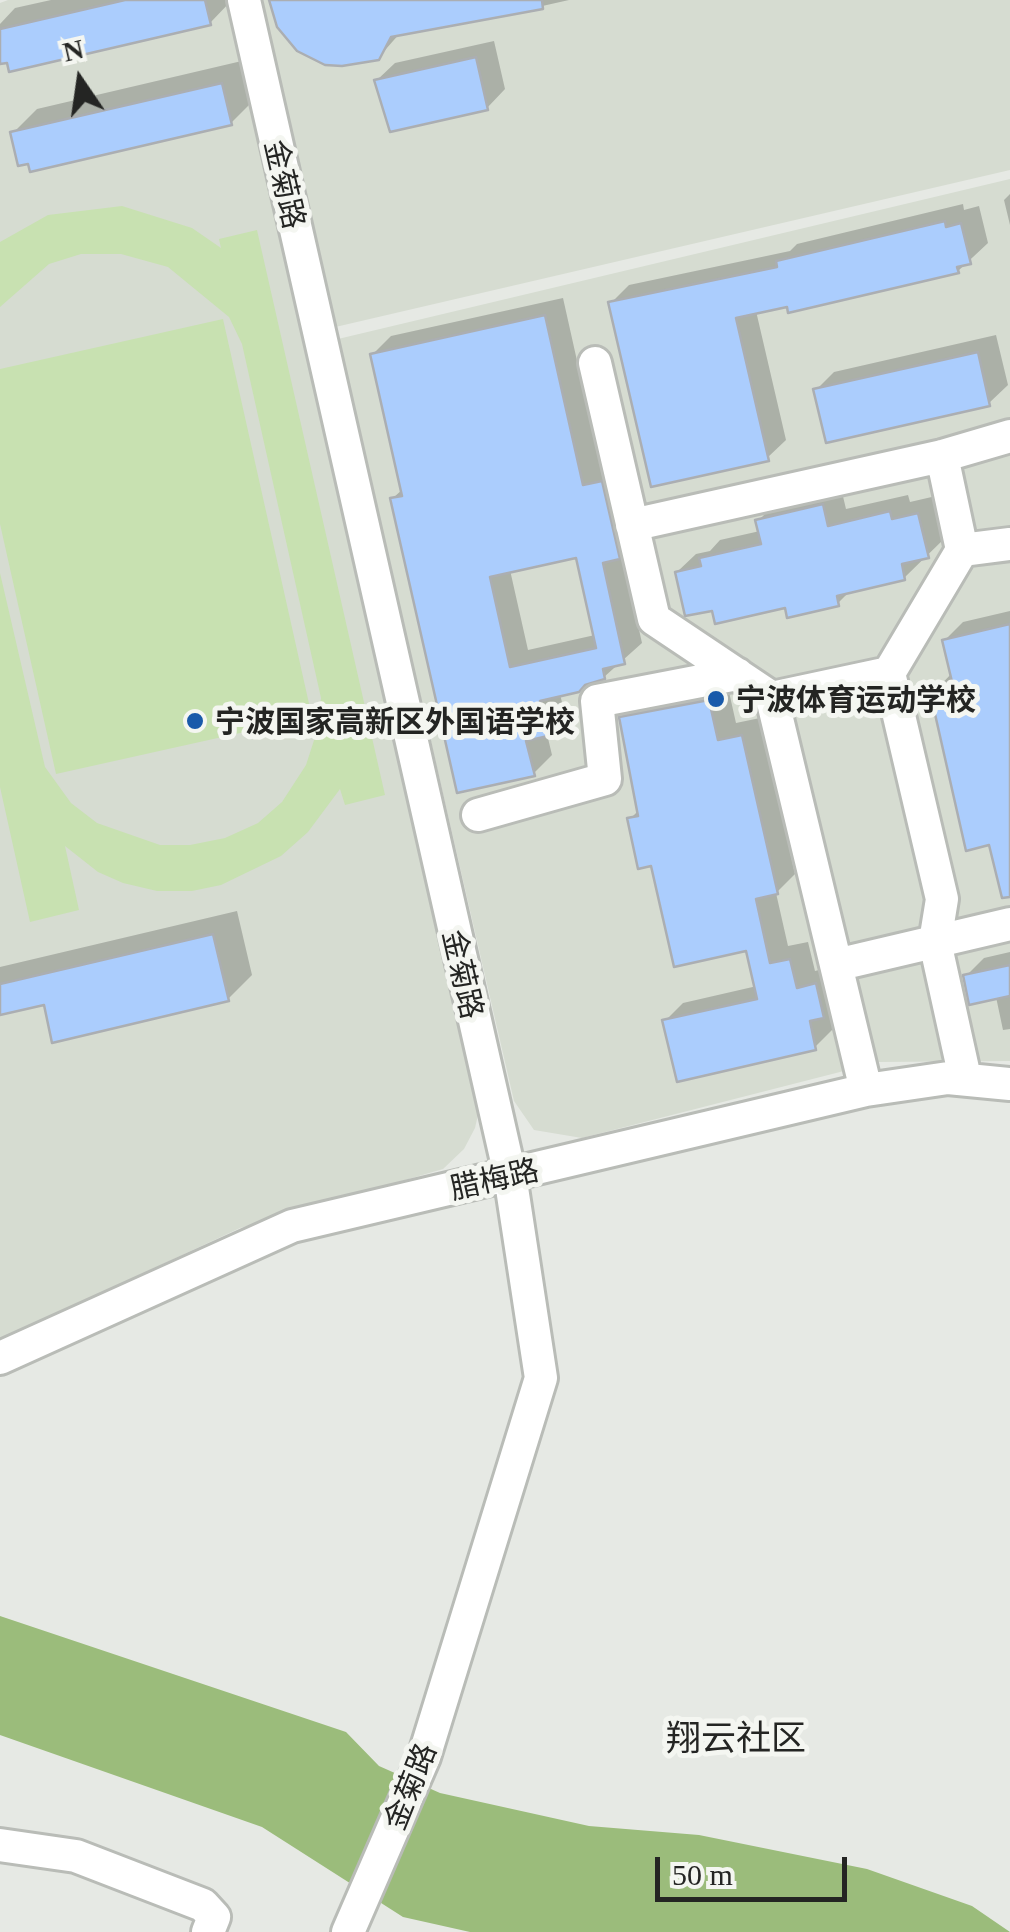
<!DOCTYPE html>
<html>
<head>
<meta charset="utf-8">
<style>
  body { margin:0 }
  #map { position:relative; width:1010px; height:1932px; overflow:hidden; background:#e6e9e4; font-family:Georgia,serif }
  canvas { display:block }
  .north { position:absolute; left:30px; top:30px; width:100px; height:100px; -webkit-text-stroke:8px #f4f6f1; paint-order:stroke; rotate:347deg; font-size:28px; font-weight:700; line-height:40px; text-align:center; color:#242523 }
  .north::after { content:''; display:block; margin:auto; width:35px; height:45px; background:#242523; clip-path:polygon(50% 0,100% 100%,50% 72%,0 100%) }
  .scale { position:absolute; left:655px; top:1857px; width:192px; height:45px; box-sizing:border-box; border:5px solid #242523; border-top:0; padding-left:12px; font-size:30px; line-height:35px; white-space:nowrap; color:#242523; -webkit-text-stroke:8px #f4f6f1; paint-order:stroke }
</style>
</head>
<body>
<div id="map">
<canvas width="1010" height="1932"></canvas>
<div class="north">N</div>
<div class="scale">50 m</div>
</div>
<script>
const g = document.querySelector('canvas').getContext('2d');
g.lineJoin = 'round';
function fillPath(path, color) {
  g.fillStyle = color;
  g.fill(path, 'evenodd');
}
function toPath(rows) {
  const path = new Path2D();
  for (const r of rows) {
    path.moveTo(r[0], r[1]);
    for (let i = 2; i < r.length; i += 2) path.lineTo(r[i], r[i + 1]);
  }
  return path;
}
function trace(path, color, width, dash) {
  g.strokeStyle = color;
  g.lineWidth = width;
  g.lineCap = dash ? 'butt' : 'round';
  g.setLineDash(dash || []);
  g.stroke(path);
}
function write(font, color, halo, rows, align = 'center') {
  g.font = font + ' Georgia,"Noto Sans SC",serif';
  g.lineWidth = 10;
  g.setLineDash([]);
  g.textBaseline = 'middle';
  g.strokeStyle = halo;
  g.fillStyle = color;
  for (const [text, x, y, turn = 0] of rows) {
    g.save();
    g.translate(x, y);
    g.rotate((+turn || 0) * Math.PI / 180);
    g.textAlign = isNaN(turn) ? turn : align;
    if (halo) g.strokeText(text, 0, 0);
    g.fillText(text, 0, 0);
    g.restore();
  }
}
fillPath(toPath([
  [8,0,1010,0,1010,170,301,335,480,1106,475,1128,464,1149,443,1169,240,1228,0,1340,0,3],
  [1010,179,1010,1061,879,1062,582,1138,534,1130,514,1101,338,339]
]), '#d6dcd1');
fillPath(toPath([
  [122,206,192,228,221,248,219,239,257,230,385,795,345,805,340,789,308,832,281,856,221,885,192,891,157,891,123,883,98,872,65,846,79,910,30,922,0,787,0,573,45,767,71,803,97,823,160,845,190,845,225,838,258,823,282,802,306,765,317,731,321,698,242,344,229,317,168,267,121,254,81,254,49,264,0,307,0,242,48,215],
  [223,319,312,717,56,774,0,524,0,369]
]), '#c8e1b1');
fillPath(toPath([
  [0,1616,346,1732,379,1766,440,1793,589,1826,699,1835,867,1869,972,1906,1010,1932,470,1932,403,1917,262,1827,0,1735]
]), '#9bbc7b');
fillPath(toPath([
  [51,0,232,0,210,23,0,62,0,24,15,8],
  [276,0,569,0,458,25,457,19,401,32,378,58],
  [494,41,505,89,487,108,376,81,395,63],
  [246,60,255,99,231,123,13,133,37,109],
  [1010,194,1010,225,1004,200],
  [963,204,964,210,979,206,988,243,958,271,756,311,786,440,767,458,611,303,629,285,790,251,797,244],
  [563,298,601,468,620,464,622,553,642,643,604,677,560,694,565,715,547,734,552,755,533,774,393,498,403,489,372,355,391,336],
  [578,555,595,635,528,650,510,570],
  [996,335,1008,385,989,403,816,390,834,372],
  [841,488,846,509,908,495,910,502,936,496,946,537,904,578,851,590,838,603,714,608,677,572,696,554,710,551,720,540,760,531,758,521,776,503],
  [1010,611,1010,886,933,693,952,673,945,640,963,622],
  [727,683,736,723,760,718,795,874,776,893,788,946,808,942,815,971,834,966,842,997,829,1010,833,1029,815,1047,665,1021,683,1003,757,986,748,948,653,863,630,819,640,809,621,718,640,700],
  [237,911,252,975,228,999,45,1002,0,1013,0,967],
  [1010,952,1010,1029,1003,1030,996,997,966,976,984,958]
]), '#0003');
const building = toPath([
  [125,0,205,0,211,25,9,72,7,63,0,64,0,29,125,0],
  [269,0,542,0,543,9,391,37,379,60,342,66,325,65,297,51,277,27,269,0],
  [476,57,488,110,390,132,374,80,476,57],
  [222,83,232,125,30,172,28,164,18,166,10,132,222,83],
  [945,221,946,227,961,223,971,264,957,267,959,273,788,313,787,307,736,318,769,461,651,487,608,302,777,267,776,261,945,221],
  [545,315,583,485,602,481,620,559,603,563,625,664,603,669,605,679,585,685,579,692,540,701,548,736,526,741,535,776,457,793,390,498,402,496,370,354,545,315],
  [576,558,596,648,510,667,490,577,576,558],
  [978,352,990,406,826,443,813,389,978,352],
  [823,504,828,526,890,511,892,519,918,513,929,558,902,564,905,580,837,596,839,606,787,618,785,608,715,624,712,611,685,616,675,572,701,566,699,558,761,544,755,520,823,504],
  [1010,624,1010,897,1002,898,989,845,966,851,930,692,953,686,942,640,1010,624],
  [709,700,718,740,742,735,778,894,756,899,770,963,790,959,797,988,816,983,824,1018,810,1021,816,1050,677,1082,662,1020,757,999,746,951,674,967,651,866,638,869,627,818,638,816,619,717,709,700],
  [213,934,229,1001,52,1043,44,1005,0,1015,0,984,213,934],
  [1010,965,1010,996,969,1005,963,975,1010,965]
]);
fillPath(building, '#abcdfd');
trace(building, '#abaeb2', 2.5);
const minor = toPath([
  [244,0,510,1175,541,1378,424,1757,348,1932],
  [595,363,654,619,772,698],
  [632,525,942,456,1010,436],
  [962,550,1010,544],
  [889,673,962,550,942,456],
  [478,815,605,779,597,701,737,674],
  [836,965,1010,924],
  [866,1090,772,698,889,673,942,899,935,942,965,1078],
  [0,1358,292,1226,866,1090,948,1078,1010,1084],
  [0,1845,76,1856,203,1905,214,1917,208,1932]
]);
trace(minor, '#b9bcb7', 38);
trace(minor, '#fff', 32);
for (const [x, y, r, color] of [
  [716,699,10,"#195aaa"],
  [195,721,10,"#195aaa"]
]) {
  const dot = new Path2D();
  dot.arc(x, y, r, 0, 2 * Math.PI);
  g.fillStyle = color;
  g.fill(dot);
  trace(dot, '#f4f6f1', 4);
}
write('30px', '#242523', '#f4f6f1', [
  ["金菊路",286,184,77],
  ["金菊路",464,974,77],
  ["腊梅路",494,1178,-13],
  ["金菊路",409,1786,-68]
]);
write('bold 30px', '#242523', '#f4f6f1', [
  ["宁波体育运动学校",736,699],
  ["宁波国家高新区外国语学校",215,721]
], 'left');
write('35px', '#242523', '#f4f6f1', [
  ["翔云社区",736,1737]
]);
</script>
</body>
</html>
